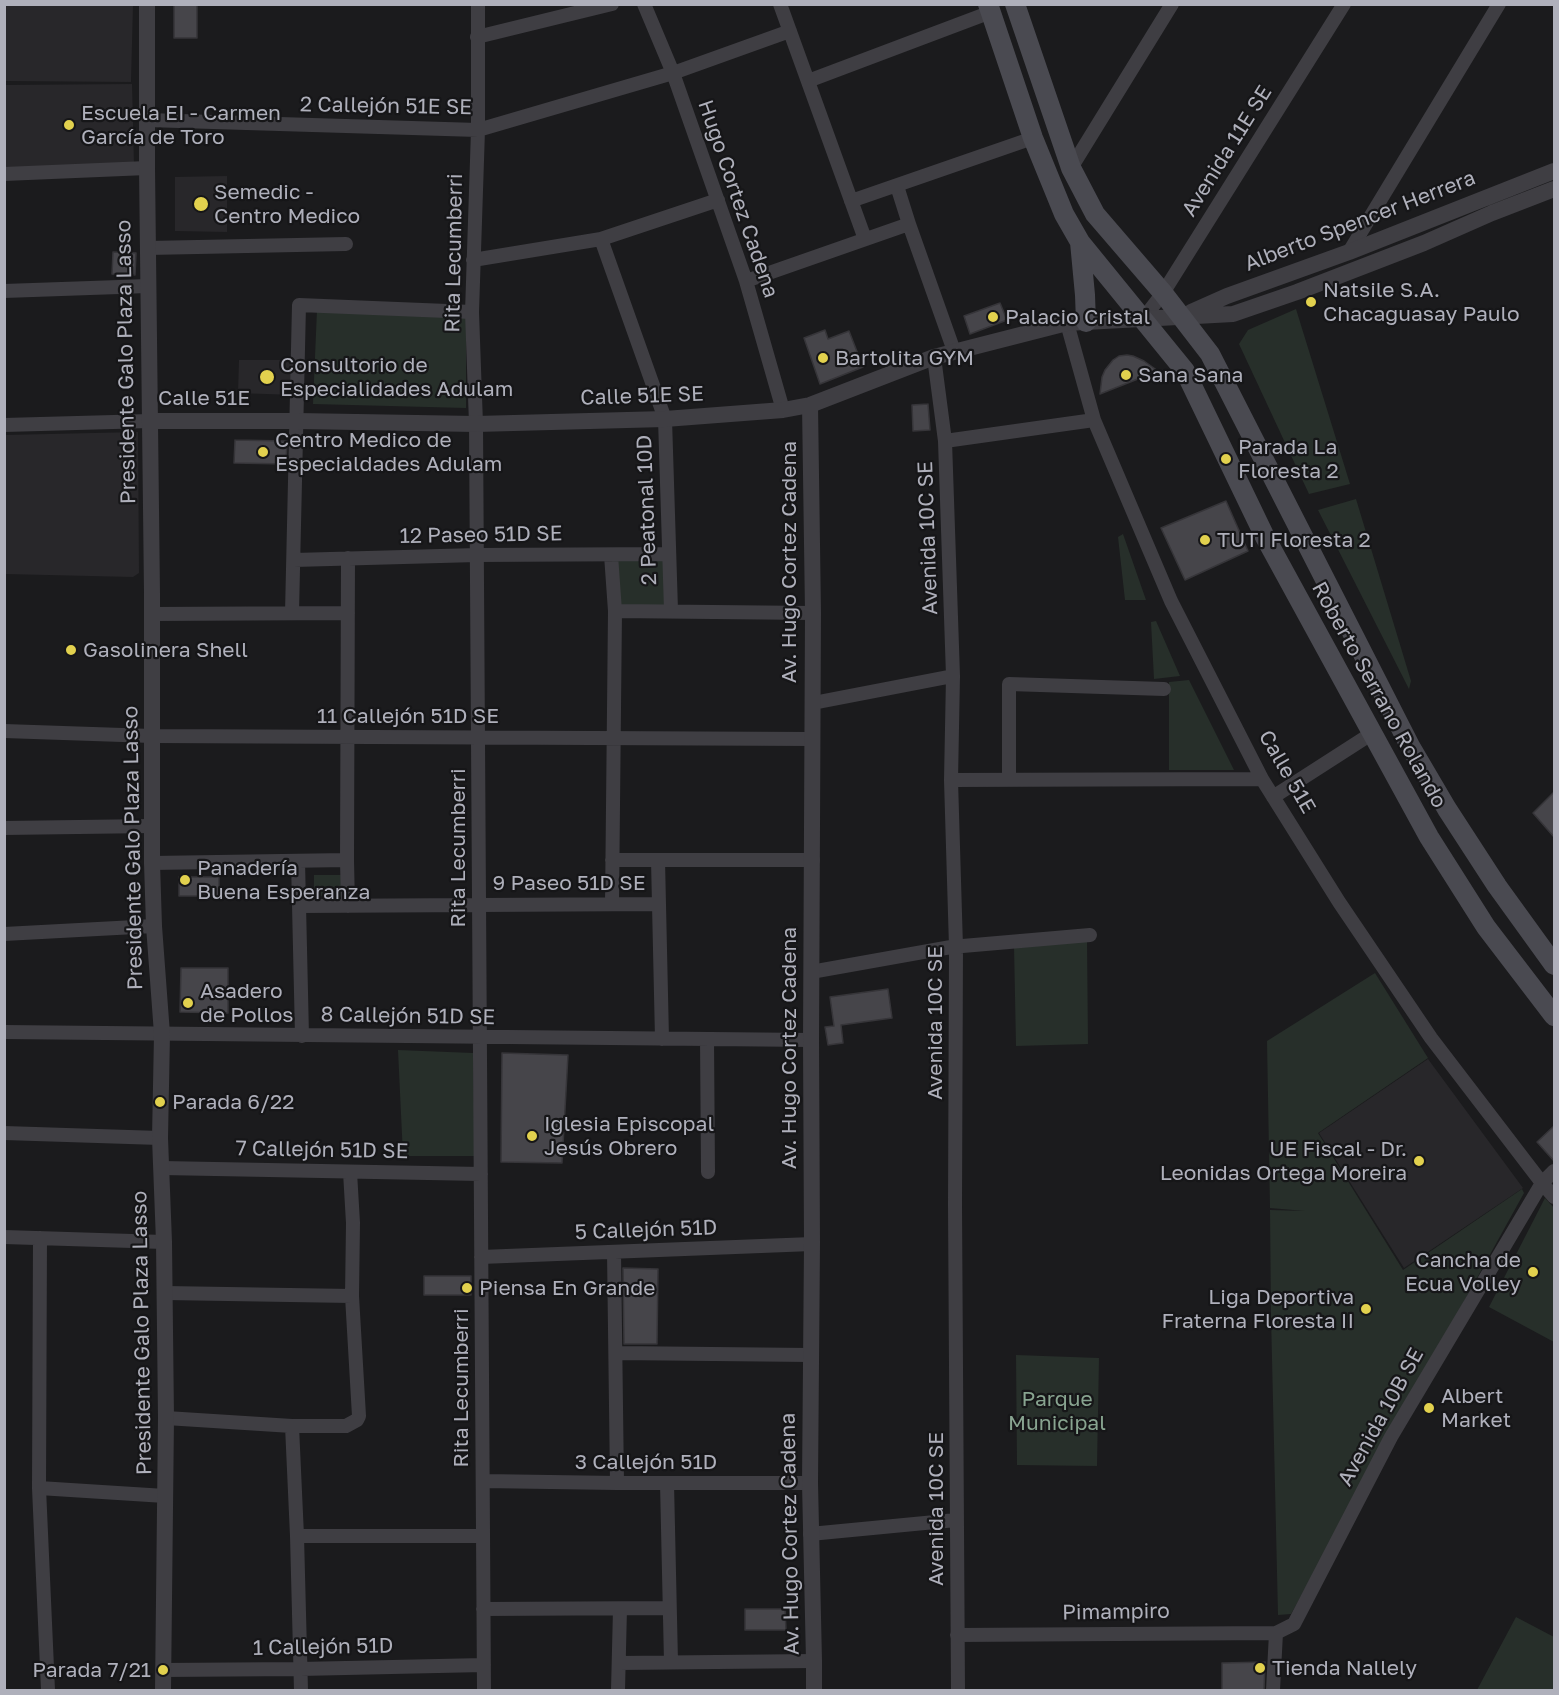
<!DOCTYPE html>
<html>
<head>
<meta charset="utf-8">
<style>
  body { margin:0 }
  #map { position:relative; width:1559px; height:1695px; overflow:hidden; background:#1b1b1d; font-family:"Golos Text",sans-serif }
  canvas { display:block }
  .frame { position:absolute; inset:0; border:6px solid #afb0bb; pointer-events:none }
</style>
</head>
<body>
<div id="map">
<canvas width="1559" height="1695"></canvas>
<div class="frame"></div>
</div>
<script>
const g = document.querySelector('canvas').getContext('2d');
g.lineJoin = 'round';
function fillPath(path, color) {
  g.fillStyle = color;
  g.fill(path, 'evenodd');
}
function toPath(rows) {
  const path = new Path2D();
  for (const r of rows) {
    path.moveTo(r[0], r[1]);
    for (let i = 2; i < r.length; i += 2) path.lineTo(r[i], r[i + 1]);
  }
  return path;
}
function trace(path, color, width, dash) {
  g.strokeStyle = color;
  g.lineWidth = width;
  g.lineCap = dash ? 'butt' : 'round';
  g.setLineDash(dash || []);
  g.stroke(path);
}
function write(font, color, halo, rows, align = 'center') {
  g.font = font + ' "Golos Text",sans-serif';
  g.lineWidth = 4.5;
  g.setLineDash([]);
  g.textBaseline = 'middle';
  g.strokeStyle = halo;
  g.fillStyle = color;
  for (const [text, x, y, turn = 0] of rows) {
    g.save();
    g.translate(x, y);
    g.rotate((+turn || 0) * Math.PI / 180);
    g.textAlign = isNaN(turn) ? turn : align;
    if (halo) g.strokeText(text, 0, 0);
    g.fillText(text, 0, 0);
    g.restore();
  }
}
fillPath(toPath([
  [5,4,133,5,131,82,5,81],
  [132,84,134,165,5,169,4,85],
  [227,176,227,232,175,231,175,177],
  [239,360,295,360,294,395,238,393],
  [138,432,139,573,133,577,5,574,5,435],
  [1428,1059,1523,1188,1404,1268,1319,1133]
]), '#28272a');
fillPath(toPath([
  [1296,309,1350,484,1309,494,1239,344,1248,330],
  [317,310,466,316,466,408,313,404],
  [1356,499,1411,681,1409,689,1318,510],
  [1123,534,1146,600,1125,600,1118,537],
  [669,554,671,610,615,611,611,555],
  [1156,621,1180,676,1154,679,1151,622],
  [1189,680,1234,770,1169,770,1169,682],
  [314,875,342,875,343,897,314,896],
  [1087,939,1088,1044,1016,1046,1014,946],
  [1375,973,1428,1058,1318,1133,1403,1270,1522,1189,1524,1193,1291,1614,1278,1615,1271,1316,1270,1210,1305,1211,1270,1208,1267,1041],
  [398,1050,473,1053,475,1156,403,1156],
  [1545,1198,1554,1208,1554,1342,1489,1307],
  [1016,1355,1099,1358,1097,1466,1017,1465],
  [1516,1617,1554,1637,1554,1687,1553,1690,1477,1690]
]), '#272f2a');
const building = toPath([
  [174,5,197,5,197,38,174,38,174,5],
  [113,252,136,253,135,275,112,274,113,252],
  [1000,303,1007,320,970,334,964,316,1000,303],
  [825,330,828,339,849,331,863,367,820,384,804,338,825,330],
  [1127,355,1133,356,1144,361,1158,371,1100,394,1102,377,1105,370,1113,360,1119,356,1127,355],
  [928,404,930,430,913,431,912,405,928,404],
  [235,440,287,441,286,464,234,463,235,440],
  [1226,501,1248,551,1185,580,1161,528,1226,501],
  [1554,792,1554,837,1533,813,1554,792],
  [179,877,219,877,219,896,179,896,179,877],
  [181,968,228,968,228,1013,180,1012,181,968],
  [888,989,892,1018,841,1025,843,1043,828,1045,825,1027,834,1026,830,997,888,989],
  [502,1053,568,1055,562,1163,501,1162,502,1053],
  [1554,1126,1554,1161,1537,1142,1554,1126],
  [623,1268,658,1269,657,1344,624,1344,623,1268],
  [424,1276,471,1276,471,1295,424,1295,424,1276],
  [745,1609,785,1609,786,1630,745,1630,745,1609],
  [1265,1662,1264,1690,1222,1690,1222,1663,1265,1662]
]);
fillPath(building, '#46454a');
trace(building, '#363539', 1.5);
trace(toPath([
  [478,4,478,130,472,312,476,424,484,1690],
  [644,4,673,73,746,281,783,410],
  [780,4,865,239],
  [477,37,612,4],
  [808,81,991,12],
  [147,120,478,130,673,73,790,31],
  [1071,168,1172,4],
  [4,174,147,168],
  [897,186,909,224,954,351],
  [851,201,1033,138],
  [601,239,665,419,671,610],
  [148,248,346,244],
  [1349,252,1499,4],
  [473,260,601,239,718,200],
  [746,281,909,224],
  [4,291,148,286],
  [1143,319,1163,293,1344,4],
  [1067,323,1094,420,1171,601,1262,779,1339,902,1431,1038,1542,1183,1554,1197],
  [934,357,945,441,953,676,951,780,956,947,955,1205,958,1690],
  [4,425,150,421],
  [945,441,1094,420],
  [611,555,615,611,612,904],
  [348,558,347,860,348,906],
  [294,560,477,555,669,554],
  [615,611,813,613],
  [292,613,299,305,472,312],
  [152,614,348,613],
  [813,703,953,676],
  [4,731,152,736,812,739],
  [951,780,1262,779],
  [1009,780,1009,684,1164,689],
  [1273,797,1371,734],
  [4,828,152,826],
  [612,860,813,860],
  [658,860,662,1039],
  [298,861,302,1036],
  [152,863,347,860],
  [300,906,659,904],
  [4,934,154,926],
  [811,972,951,947,1090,935],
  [4,1032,811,1040],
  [707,1039,708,1172],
  [4,1133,160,1138],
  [162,1168,481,1174],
  [4,1237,164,1242],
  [40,1238,39,1488,48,1690],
  [614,1252,617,1483],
  [481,1257,812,1244],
  [165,1293,352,1296],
  [616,1353,810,1355],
  [166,1418,292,1426,346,1426,357,1420,359,1416,352,1296,353,1223,350,1172],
  [292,1426,297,1536,301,1690],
  [483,1481,617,1483,810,1483],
  [667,1483,671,1662],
  [39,1488,165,1496],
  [810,1534,956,1520],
  [297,1536,483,1536],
  [483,1609,669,1608],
  [957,1635,1276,1633,1294,1624,1391,1437,1542,1183,1554,1171],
  [619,1663,814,1661],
  [163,1670,300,1669,484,1665],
  [618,1690,620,1609],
  [1273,1690,1276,1633]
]), '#3f3e43', 14);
trace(toPath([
  [147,4,147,168,152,593,152,863,154,926,162,1034,160,1138,164,1242,166,1418,163,1690],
  [1191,312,1227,296,1349,252,1554,171],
  [810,405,813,613,811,1040,812,1244,810,1483,814,1661,814,1690],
  [150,421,297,421,476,424,665,419,783,410,810,405,934,357,1067,323,1233,314,1297,292,1424,243,1492,213,1554,189]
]), '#3f3e43', 16);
trace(toPath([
  [988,4,1033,138,1064,214,1080,242,1185,371,1265,537,1429,837,1486,927,1554,1016],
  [1015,4,1071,168,1095,214,1163,293,1210,354,1410,746,1447,809,1497,886,1554,965],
  [1080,242,1085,295,1086,322]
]), '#4a4a51', 20);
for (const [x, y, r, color] of [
  [69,125,6,"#e2d14e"],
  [201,204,8,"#e2d14e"],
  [1311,302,6,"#e2d14e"],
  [993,317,6,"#e2d14e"],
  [823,358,6,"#e2d14e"],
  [1126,375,6,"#e2d14e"],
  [267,377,8,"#e2d14e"],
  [263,452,6,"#e2d14e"],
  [1226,459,6,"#e2d14e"],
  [1205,540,6,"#e2d14e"],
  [71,650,6,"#e2d14e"],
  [185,880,6,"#e2d14e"],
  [188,1003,6,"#e2d14e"],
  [160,1102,6,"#e2d14e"],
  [532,1136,6,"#e2d14e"],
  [1419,1161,6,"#e2d14e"],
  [1533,1272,6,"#e2d14e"],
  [467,1288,6,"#e2d14e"],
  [1366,1309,6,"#e2d14e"],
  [1429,1408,6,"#e2d14e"],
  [1260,1668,6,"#e2d14e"],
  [163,1670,6,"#e2d14e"]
]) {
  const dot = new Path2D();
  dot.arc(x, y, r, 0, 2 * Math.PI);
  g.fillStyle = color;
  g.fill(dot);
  trace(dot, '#161618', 2);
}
write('21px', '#afb0bb', '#161618', [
  ["2 Callejón 51E SE",386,106,1],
  ["Avenida 11E SE",1227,151,-58],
  ["Hugo Cortez Cadena",738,199,71],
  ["Alberto Spencer Herrera",1360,221,-21],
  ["Rita Lecumberri",454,253,-89],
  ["Presidente Galo Plaza Lasso",126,362,-91],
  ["Calle 51E SE",642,396,-2],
  ["Calle 51E",204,398],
  ["2 Peatonal 10D",647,510,-92],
  ["12 Paseo 51D SE",481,535,-1],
  ["Avenida 10C SE",928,538,-92],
  ["Av. Hugo Cortez Cadena",789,562,-90],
  ["Roberto Serrano Rolando",1379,695,61],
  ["11 Callejón 51D SE",408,716],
  ["Calle 51E",1287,772,60],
  ["Presidente Galo Plaza Lasso",133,848,-91],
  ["Rita Lecumberri",458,848,-90],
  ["9 Paseo 51D SE",569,883],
  ["8 Callejón 51D SE",408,1016,1],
  ["Avenida 10C SE",935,1023,-90],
  ["Av. Hugo Cortez Cadena",789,1048,-90],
  ["7 Callejón 51D SE",322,1150,1],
  ["5 Callejón 51D",646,1230,-2],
  ["Presidente Galo Plaza Lasso",142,1333,-91],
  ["Rita Lecumberri",461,1388,-90],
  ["Avenida 10B SE",1381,1417,-61],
  ["3 Callejón 51D",646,1462],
  ["Avenida 10C SE",936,1509,-90],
  ["Av. Hugo Cortez Cadena",790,1534,-91],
  ["Pimampiro",1116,1612,-1],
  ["1 Callejón 51D",323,1647,-1]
]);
write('21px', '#afb0bb', '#161618', [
  ["Escuela EI - Carmen",81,113],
  ["García de Toro",81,137],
  ["Semedic -",214,192],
  ["Centro Medico",214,216],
  ["Natsile S.A.",1323,290],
  ["Chacaguasay Paulo",1323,314],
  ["Palacio Cristal",1005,317],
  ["Bartolita GYM",835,358],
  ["Consultorio de",280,365],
  ["Especialidades Adulam",280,389],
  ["Sana Sana",1138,375],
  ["Centro Medico de",275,440],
  ["Especialdades Adulam",275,464],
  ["Parada La",1238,447],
  ["Floresta 2",1238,471],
  ["TUTI Floresta 2",1217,540],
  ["Gasolinera Shell",83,650],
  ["Panadería",197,868],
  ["Buena Esperanza",197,892],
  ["Asadero",200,991],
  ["de Pollos",200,1015],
  ["Parada 6/22",172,1102],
  ["Iglesia Episcopal",544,1124],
  ["Jesús Obrero",544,1148],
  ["UE Fiscal - Dr.",1407,1149,"right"],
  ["Leonidas Ortega Moreira",1407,1173,"right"],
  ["Cancha de",1521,1260,"right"],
  ["Ecua Volley",1521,1284,"right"],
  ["Piensa En Grande",479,1288],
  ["Liga Deportiva",1354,1297,"right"],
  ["Fraterna Floresta II",1354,1321,"right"],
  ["Albert",1441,1396],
  ["Market",1441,1420],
  ["Tienda Nallely",1272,1668],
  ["Parada 7/21",151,1670,"right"]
], 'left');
write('21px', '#88a490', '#161618', [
  ["Parque",1057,1399],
  ["Municipal",1057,1423]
]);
</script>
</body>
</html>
